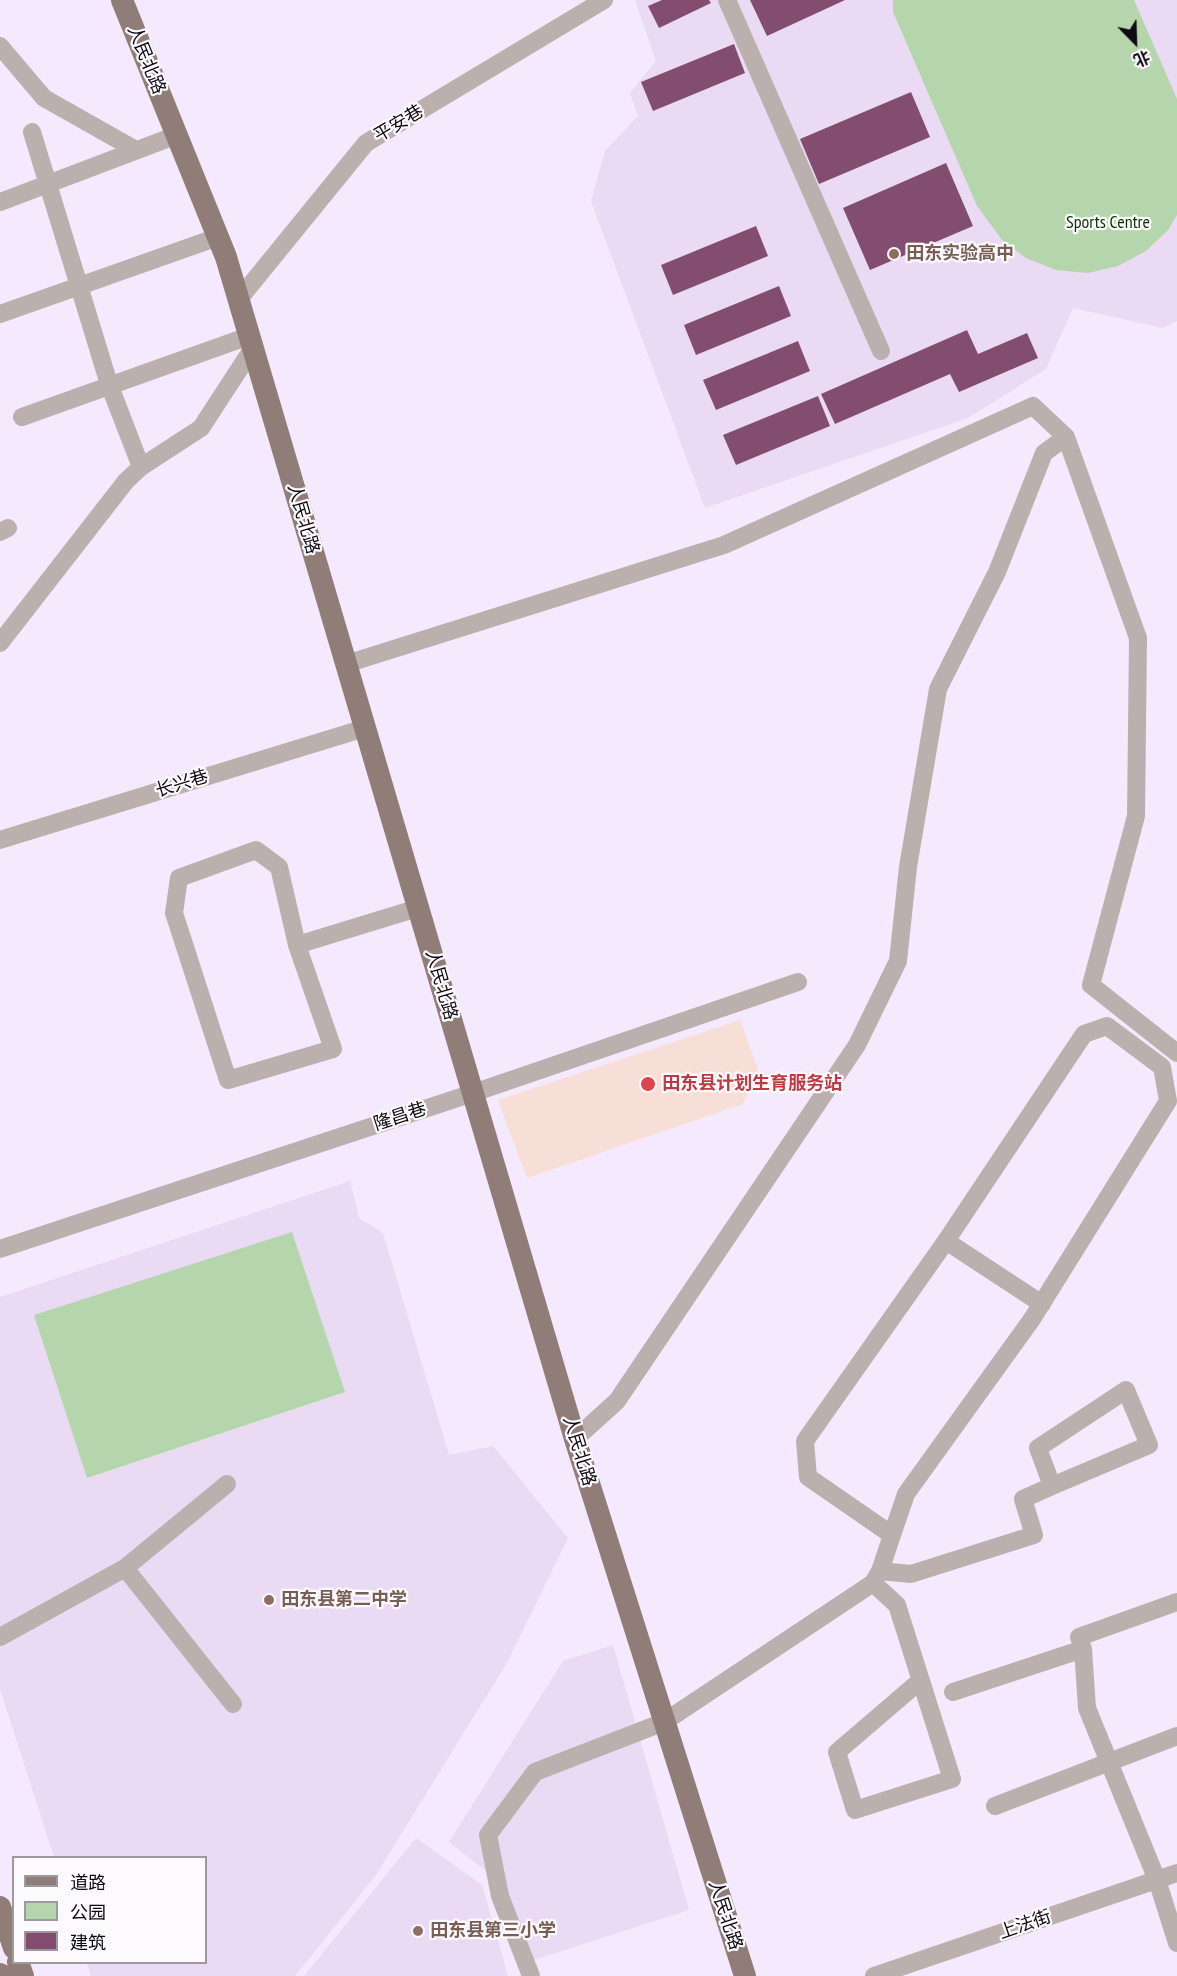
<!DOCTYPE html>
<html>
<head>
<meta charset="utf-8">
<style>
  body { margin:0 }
  #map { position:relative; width:1177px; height:1976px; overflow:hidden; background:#f5e9fd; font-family:"PT Sans Narrow","Noto Sans SC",sans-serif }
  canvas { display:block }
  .legend { position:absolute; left:12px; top:1856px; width:195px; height:108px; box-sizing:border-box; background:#fdfafe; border:2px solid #9d9a9f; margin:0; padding:8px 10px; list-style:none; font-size:18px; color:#0e0a11 }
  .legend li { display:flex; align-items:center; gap:12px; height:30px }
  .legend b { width:30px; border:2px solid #9d9a9f }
  .north { position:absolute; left:1105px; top:12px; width:60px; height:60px; -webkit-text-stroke:4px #fdfafe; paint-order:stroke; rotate:157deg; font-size:16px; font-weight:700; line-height:24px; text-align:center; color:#0e0a11 }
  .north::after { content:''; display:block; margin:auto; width:21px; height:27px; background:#0e0a11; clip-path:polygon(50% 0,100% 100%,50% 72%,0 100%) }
</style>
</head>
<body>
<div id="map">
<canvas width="1177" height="1976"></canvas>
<ul class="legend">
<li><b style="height:8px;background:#907d78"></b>道路</li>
<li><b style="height:16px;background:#b5d6ac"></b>公园</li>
<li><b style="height:16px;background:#824d6f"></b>建筑</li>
</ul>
<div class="north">北</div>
</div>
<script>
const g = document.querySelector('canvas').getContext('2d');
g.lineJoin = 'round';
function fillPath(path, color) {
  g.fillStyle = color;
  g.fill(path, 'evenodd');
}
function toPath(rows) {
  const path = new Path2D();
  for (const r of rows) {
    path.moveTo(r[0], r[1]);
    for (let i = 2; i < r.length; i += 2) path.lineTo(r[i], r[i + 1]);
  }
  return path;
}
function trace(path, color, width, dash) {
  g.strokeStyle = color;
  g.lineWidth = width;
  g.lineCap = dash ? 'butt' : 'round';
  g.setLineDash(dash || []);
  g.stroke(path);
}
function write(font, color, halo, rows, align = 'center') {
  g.font = font + ' "PT Sans Narrow","Noto Sans SC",sans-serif';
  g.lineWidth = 4.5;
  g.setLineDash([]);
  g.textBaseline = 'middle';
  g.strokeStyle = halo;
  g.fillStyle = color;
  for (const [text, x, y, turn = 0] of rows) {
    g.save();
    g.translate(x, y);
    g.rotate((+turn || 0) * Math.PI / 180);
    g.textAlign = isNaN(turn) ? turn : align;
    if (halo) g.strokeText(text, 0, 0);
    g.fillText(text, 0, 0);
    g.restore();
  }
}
fillPath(toPath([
  [635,0,1177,0,1177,321,1163,328,1073,308,1046,369,968,418,705,508,591,201,605,151,638,116,630,93,656,61],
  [350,1181,359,1218,383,1233,449,1455,493,1446,568,1538,508,1661,376,1875,295,1976,91,1976,87,1963,206,1962,206,1858,54,1857,0,1689,0,1297],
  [613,1645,689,1910,518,1965,487,1872,449,1842,563,1661],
  [416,1838,482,1885,508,1976,304,1976]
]), '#eadaf4');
fillPath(toPath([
  [740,1020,758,1069,743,1104,527,1178,498,1100]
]), '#f7ded7');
fillPath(toPath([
  [893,0,1134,0,1177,99,1177,215,1168,230,1146,251,1118,266,1088,273,1056,270,1026,258,1002,240,977,206,893,12],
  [292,1232,345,1392,87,1478,34,1315]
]), '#b5d6ac');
fillPath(toPath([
  [662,0,709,0,711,3,659,28,648,6],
  [750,0,845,0,767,36],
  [734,44,745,73,653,111,641,82],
  [911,92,930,137,819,184,800,139],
  [946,163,973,226,870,270,843,208],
  [756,226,768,256,673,295,661,265],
  [779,286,791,316,696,355,684,325],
  [967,330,978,354,1027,333,1038,358,959,392,950,374,835,424,821,394],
  [798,341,810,371,716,410,703,380],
  [818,396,830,426,736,465,723,435]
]), '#824d6f');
trace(toPath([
  [727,0,881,351],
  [0,46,44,98,136,150],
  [32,132,109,384,141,467],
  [0,202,177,135],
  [239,299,366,143,604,0],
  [0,314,218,237],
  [22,417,249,336],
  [0,532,8,528],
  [0,643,126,481,141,467,201,428,253,348],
  [346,664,724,545,1033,406,1066,437,1138,638,1136,816,1091,985,1177,1053],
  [0,840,365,728],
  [297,945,279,867,256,850,179,878,174,913,228,1080,333,1049,297,945,418,908],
  [946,1241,1042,1304],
  [0,1249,473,1093,798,982],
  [575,1439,617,1401,857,1045,898,961,908,867,938,689,997,572,1044,453,1066,437],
  [125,1568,233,1704],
  [880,1571,911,1574,1034,1535,1023,1499,1052,1486,1149,1445,1126,1390,1038,1448,1052,1486],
  [873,1583,897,1605,952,1779,855,1810,837,1752,921,1680],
  [1177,1602,1079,1637,1083,1649,1087,1708,1157,1880,1177,1943],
  [0,1637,125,1568,227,1484],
  [953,1692,1083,1649],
  [995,1806,1177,1736],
  [531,1976,500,1896,488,1835,535,1772,664,1722,873,1583,880,1571,892,1535,906,1494,1032,1319,1168,1101,1162,1067,1107,1026,1084,1034,946,1241,805,1441,808,1477,892,1535],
  [874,1976,1177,1873]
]), '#bbb0ae', 18);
trace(toPath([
  [122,0,226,257,575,1439,745,1976],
  [0,1907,14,1948],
  [18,1962,23,1976],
  [0,1974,1,1976]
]), '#907d78', 22);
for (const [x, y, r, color] of [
  [894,254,6,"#8d6e63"],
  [648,1084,8,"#e0444e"],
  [269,1600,6,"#8d6e63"],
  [418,1931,6,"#8d6e63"]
]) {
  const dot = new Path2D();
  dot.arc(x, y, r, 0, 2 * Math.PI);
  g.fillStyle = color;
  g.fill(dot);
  trace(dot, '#fdfafe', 2);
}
write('18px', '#0e0a11', '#fdfafe', [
  ["人民北路",146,60,68],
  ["平安巷",399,124,-31],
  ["人民北路",303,519,74],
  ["长兴巷",182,784,-17],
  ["人民北路",441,985,74],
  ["隆昌巷",400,1117,-18],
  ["人民北路",579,1451,73],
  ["人民北路",725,1915,72],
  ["上法街",1025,1925,-19]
]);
write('18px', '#0b3300', '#fdfafe', [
  ["Sports Centre",1108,223]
]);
write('bold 18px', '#785e54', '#fdfafe', [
  ["田东实验高中",906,254],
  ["田东县第二中学",281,1600],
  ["田东县第三小学",430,1931]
], 'left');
write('bold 18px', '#be3a42', '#fdfafe', [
  ["田东县计划生育服务站",662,1084]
], 'left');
</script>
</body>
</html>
